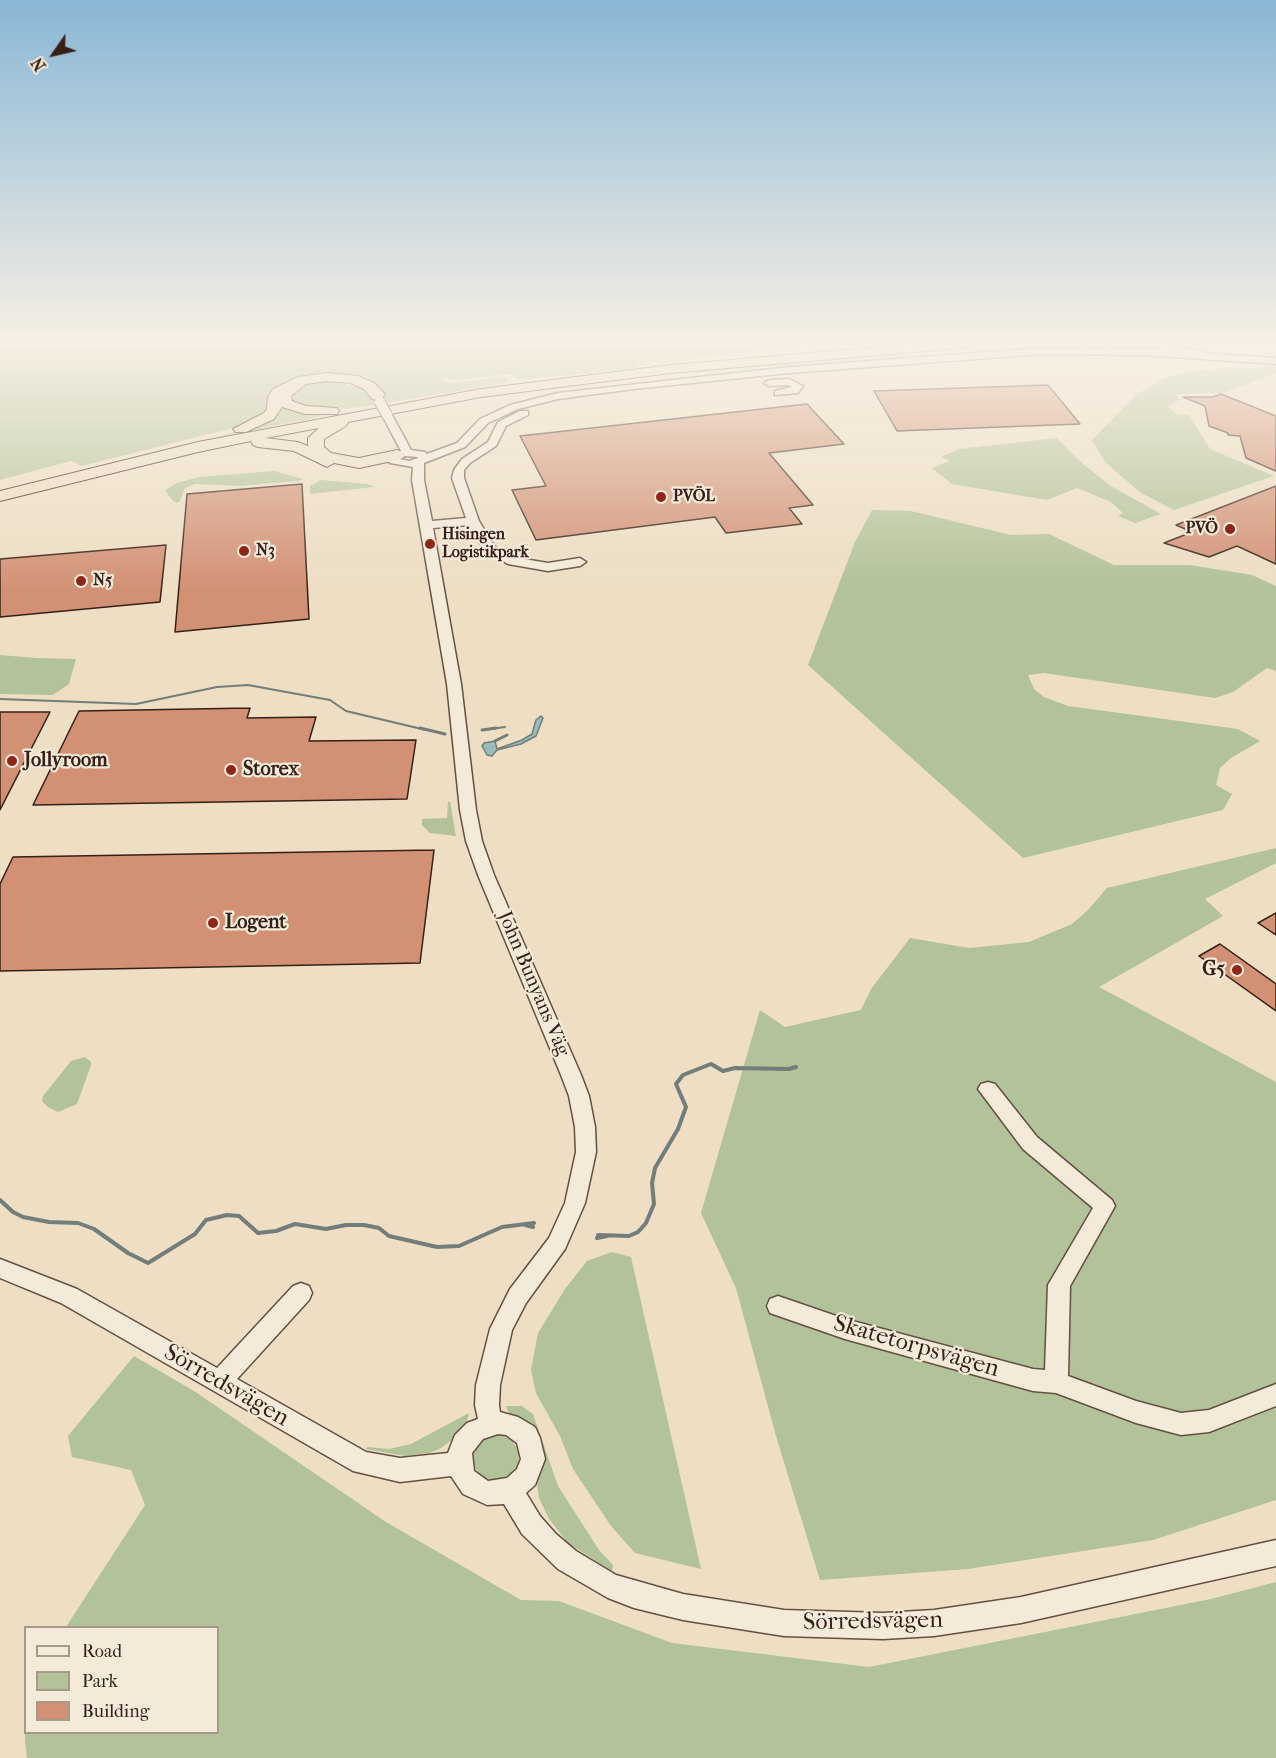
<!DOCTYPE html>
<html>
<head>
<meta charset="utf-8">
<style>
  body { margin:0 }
  #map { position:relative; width:1276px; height:1758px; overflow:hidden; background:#eddec4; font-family:"IM FELL French Canon",serif }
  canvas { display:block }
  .legend { position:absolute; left:24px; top:1626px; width:195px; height:108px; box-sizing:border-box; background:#f3ead9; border:2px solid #a7998b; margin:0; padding:8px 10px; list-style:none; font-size:18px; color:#362016 }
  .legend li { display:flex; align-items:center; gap:12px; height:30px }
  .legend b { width:30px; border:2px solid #a7998b }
  .north { position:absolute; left:24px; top:24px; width:60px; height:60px; -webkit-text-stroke:4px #f3ead9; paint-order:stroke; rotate:236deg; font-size:16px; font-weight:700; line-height:24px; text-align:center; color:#362016 }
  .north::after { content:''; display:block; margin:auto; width:21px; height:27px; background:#362016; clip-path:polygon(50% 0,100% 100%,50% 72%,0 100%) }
</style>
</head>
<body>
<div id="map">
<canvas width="1276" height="1758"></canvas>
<ul class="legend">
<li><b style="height:8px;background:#f3ead9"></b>Road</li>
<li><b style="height:16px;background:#b2c299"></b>Park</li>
<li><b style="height:16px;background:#d29175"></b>Building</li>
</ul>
<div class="north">N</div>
</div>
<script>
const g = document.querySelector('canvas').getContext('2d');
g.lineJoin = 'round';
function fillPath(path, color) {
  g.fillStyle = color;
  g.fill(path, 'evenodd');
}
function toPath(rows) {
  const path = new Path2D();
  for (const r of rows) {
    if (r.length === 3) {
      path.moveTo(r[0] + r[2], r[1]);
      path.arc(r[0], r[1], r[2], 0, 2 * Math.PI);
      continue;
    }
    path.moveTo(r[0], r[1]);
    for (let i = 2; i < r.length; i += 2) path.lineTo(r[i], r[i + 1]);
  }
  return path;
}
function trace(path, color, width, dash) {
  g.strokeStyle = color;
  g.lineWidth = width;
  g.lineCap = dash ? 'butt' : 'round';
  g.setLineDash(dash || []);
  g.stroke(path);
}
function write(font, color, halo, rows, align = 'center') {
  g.font = font + ' "IM FELL French Canon",serif';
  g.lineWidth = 4.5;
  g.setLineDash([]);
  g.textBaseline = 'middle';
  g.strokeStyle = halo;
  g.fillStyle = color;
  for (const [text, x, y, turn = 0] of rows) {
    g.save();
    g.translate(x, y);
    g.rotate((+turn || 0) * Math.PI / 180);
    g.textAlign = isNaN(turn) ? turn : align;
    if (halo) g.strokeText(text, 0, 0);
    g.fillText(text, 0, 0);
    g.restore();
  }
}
fillPath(toPath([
  [0,343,848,343,655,361,635,364,637,368,549,377,520,379,510,374,462,380,439,377,449,383,502,377,508,380,505,383,385,403,369,383,309,377,253,423,82,466,71,461,0,480],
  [1276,367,1276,373,1224,393,1176,394,1179,400,1168,406,1176,414,1189,415,1210,449,1274,476,1174,510,1141,493,1105,462,1092,440,1136,395,1165,378,1192,371],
  [330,381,360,388,374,398,378,405,333,410,292,405,287,394,303,385],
  [280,399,321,412,347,411,214,438,254,426],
  [1057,438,1083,464,1111,486,1161,514,1135,523,1118,516,1123,513,1111,502,1077,488,1047,500,952,484,932,468,950,461,941,457,959,449],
  [275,471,303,479,298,481,240,486,195,484,185,488,180,501,177,503,172,500,165,490,177,483,199,477],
  [321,480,367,484,374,487,310,494,310,486],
  [872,510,911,511,1011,535,1049,534,1114,565,1190,565,1252,575,1276,586,1276,671,1267,668,1233,692,1215,698,1044,673,1028,675,1034,689,1044,697,1068,706,1238,729,1260,741,1231,758,1220,768,1216,785,1232,794,1223,810,1023,858,808,665,855,542],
  [0,655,36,658,76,659,69,684,53,695,0,694],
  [448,802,450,802,456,836,430,833,422,825,422,819,447,818],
  [1276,848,1276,863,1205,899,1223,916,1099,987,1276,1082,1276,1500,1153,1540,968,1569,820,1580,776,1436,736,1288,701,1213,760,1010,785,1027,861,1010,871,989,910,938,969,948,1029,942,1072,924,1088,910,1107,888],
  [85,1057,91,1062,91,1065,77,1104,58,1112,48,1107,42,1101,43,1096,71,1061],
  [612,1252,631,1257,701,1569,635,1553,611,1526,573,1469,560,1436,536,1393,531,1370,538,1333,565,1289,587,1261],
  [134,1356,194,1391,386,1522,521,1600,559,1601,672,1643,869,1667,1211,1599,1276,1582,1276,1758,27,1758,25,1741,25,1690,26,1732,218,1732,218,1628,66,1627,145,1505,131,1470,72,1457,68,1436],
  [506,1406,522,1406,533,1414,558,1486,599,1550,613,1565,612,1571,568,1543,549,1519,539,1498,536,1476],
  [467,1414,469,1414,466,1423,456,1437,441,1448,430,1453,405,1456,366,1449,367,1447,389,1449,411,1444],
  [496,1458,23]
]), '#b2c299');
const water = toPath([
  [541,716,543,718,536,736,521,744,497,750,492,756,487,755,482,746,484,743,495,741,497,749,522,740,532,734,536,720,541,716]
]);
fillPath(water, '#9bbbbb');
trace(water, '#737d79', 1.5);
trace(toPath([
  [0,699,136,704,217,687,248,685,330,700,346,711,426,730],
  [484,730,505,727]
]), '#737d79', 2);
trace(toPath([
  [420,728,445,734],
  [482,730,496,728],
  [495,741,507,735]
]), '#737d79', 3);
trace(toPath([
  [0,1200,13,1212,23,1217,49,1222,78,1223,94,1229,128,1253,148,1263,195,1234,206,1220,227,1215,239,1216,258,1233,276,1231,295,1224,326,1229,346,1225,364,1225,379,1228,389,1236,437,1247,459,1246,502,1227,534,1223],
  [525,1225,533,1227],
  [598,1235,629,1236,638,1232,646,1223,654,1204,652,1183,655,1168,678,1129,686,1107,676,1084,683,1075,711,1064,723,1071,735,1068,789,1069,796,1067],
  [597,1238,607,1236]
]), '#737d79', 4);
const building = toPath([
  [1048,385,1080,424,897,431,874,391,1048,385],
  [1221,394,1276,416,1276,471,1246,458,1240,436,1228,435,1228,433,1209,426,1205,406,1183,397,1213,397,1221,394],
  [807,404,844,444,769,453,813,505,789,508,802,524,726,533,715,517,536,540,512,490,546,486,520,436,807,404],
  [302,484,309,619,175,632,187,494,302,484],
  [1276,486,1276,564,1237,546,1209,557,1164,543,1192,532,1176,525,1276,486],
  [166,545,160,602,0,617,0,559,166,545],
  [250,708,247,718,316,717,309,741,416,740,407,799,33,805,79,711,250,708],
  [0,712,50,712,0,810,0,712],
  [434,850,420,963,0,971,0,884,13,857,434,850],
  [1276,913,1276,935,1258,923,1276,913],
  [1220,944,1276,984,1276,1011,1199,956,1220,944]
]);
fillPath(building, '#d29175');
trace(building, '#362016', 1.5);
const minor = toPath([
  [1043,348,1143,349,1276,358,1276,364,1143,355,1043,354,789,373,634,389,558,399,518,409,488,423,465,447,424,463,424,480,432,521,466,518,452,478,454,470,462,459,488,442,498,422,520,411,528,411,528,415,506,426,496,446,470,463,464,470,464,478,479,521,494,546,512,557,548,563,580,558,586,562,580,566,548,571,508,564,485,551,469,525,433,528,461,684,476,810,482,841,494,875,581,1075,589,1096,595,1127,596,1152,585,1203,565,1249,526,1303,512,1330,500,1385,499,1405,500,1412,518,1417,535,1427,540,1438,545,1459,535,1485,526,1493,540,1516,556,1534,576,1551,616,1575,683,1594,784,1610,883,1613,934,1610,1021,1597,1276,1540,1276,1566,1021,1623,934,1636,883,1639,784,1636,683,1620,634,1608,608,1598,558,1569,522,1534,504,1504,487,1505,463,1494,451,1476,400,1482,353,1471,61,1303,0,1278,0,1259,77,1289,217,1368,293,1286,301,1283,309,1286,312,1293,309,1300,237,1379,366,1452,400,1458,448,1453,455,1435,467,1423,478,1419,475,1405,476,1385,490,1329,510,1289,549,1238,565,1203,576,1152,575,1127,569,1096,561,1075,478,875,466,841,460,810,447,684,412,480,413,467,390,463,389,461,392,454,401,451,382,415,391,413,411,450,425,452,427,454,457,443,480,419,510,405,558,393,789,367,1043,348],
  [405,456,417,457,418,458,409,461,400,459,405,456],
  [498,1434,506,1435,517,1443,521,1459,517,1469,507,1478,488,1481,474,1471,472,1453,483,1439,498,1434],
  [789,379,803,386,798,393,775,395,775,391,792,387,788,385,769,386,764,383,769,380,789,379],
  [988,1082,995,1084,1037,1137,1112,1200,1115,1206,1070,1286,1068,1376,1136,1401,1181,1413,1209,1410,1276,1384,1276,1406,1209,1432,1181,1435,1136,1423,1056,1393,1033,1391,845,1339,770,1313,767,1306,770,1299,778,1296,845,1319,1033,1369,1045,1370,1048,1285,1093,1208,1023,1149,978,1089,981,1084,988,1082]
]);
const highway = toPath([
  [927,343,979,343,972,347,671,373,481,397,348,422,346,426,324,439,324,447,331,453,359,458,397,450,403,452,405,455,403,458,397,460,359,468,334,463,327,467,294,451,258,447,253,445,251,441,198,452,0,501,0,491,198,442,481,389,671,365,927,343],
  [319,428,308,438,308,446,298,442,265,438,319,428],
  [1145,343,1162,343,1170,346,1205,351,1207,354,1200,358,1167,354,1145,343],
  [327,373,358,376,374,383,385,394,382,399,377,400,372,399,364,389,350,383,327,381,306,384,291,396,292,401,306,406,337,408,339,411,337,414,305,414,282,407,274,419,246,432,236,432,233,429,264,413,267,409,268,397,273,389,298,377,327,373]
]);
trace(minor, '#645042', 3);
trace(highway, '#362016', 2);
fillPath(minor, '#f3ead9');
fillPath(highway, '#eddec4');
const minorBridge = toPath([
  [380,402,387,415]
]);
trace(minorBridge, '#645042', 12, []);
trace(minorBridge, '#f3ead9', 10);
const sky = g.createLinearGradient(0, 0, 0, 589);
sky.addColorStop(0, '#89b7d6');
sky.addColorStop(0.58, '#f7f0e4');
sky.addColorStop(1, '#f7f0e400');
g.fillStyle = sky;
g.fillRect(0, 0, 1276, 589);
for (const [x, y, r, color] of [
  [661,497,6,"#8f2418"],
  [1230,529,6,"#8f2418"],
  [430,544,6,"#8f2418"],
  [244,551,6,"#8f2418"],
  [81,581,6,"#8f2418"],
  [12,761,6,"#8f2418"],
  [231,770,6,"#8f2418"],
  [213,923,6,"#8f2418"],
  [1237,970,6,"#8f2418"]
]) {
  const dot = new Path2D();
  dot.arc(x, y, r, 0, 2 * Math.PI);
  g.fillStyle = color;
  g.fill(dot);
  trace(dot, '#f3ead9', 2);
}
write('bold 16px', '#362016', '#f3ead9', [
  ["PVÖL",673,497],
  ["PVÖ",1218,529,"right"],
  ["Hisingen",442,535],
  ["Logistikpark",442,553],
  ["N3",256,551],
  ["N5",93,581]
], 'left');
write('bold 20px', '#362016', '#f3ead9', [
  ["Jollyroom",24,761],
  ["Storex",243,770],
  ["Logent",225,923],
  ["G5",1225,970,"right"]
], 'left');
write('20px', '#362016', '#f3ead9', [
  ["John Bunyans Väg",533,984,67]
]);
write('24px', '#362016', '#f3ead9', [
  ["Skatetorpsvägen",916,1347,16],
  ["Sörredsvägen",226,1386,30],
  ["Sörredsvägen",873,1622,-1]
]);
</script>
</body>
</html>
